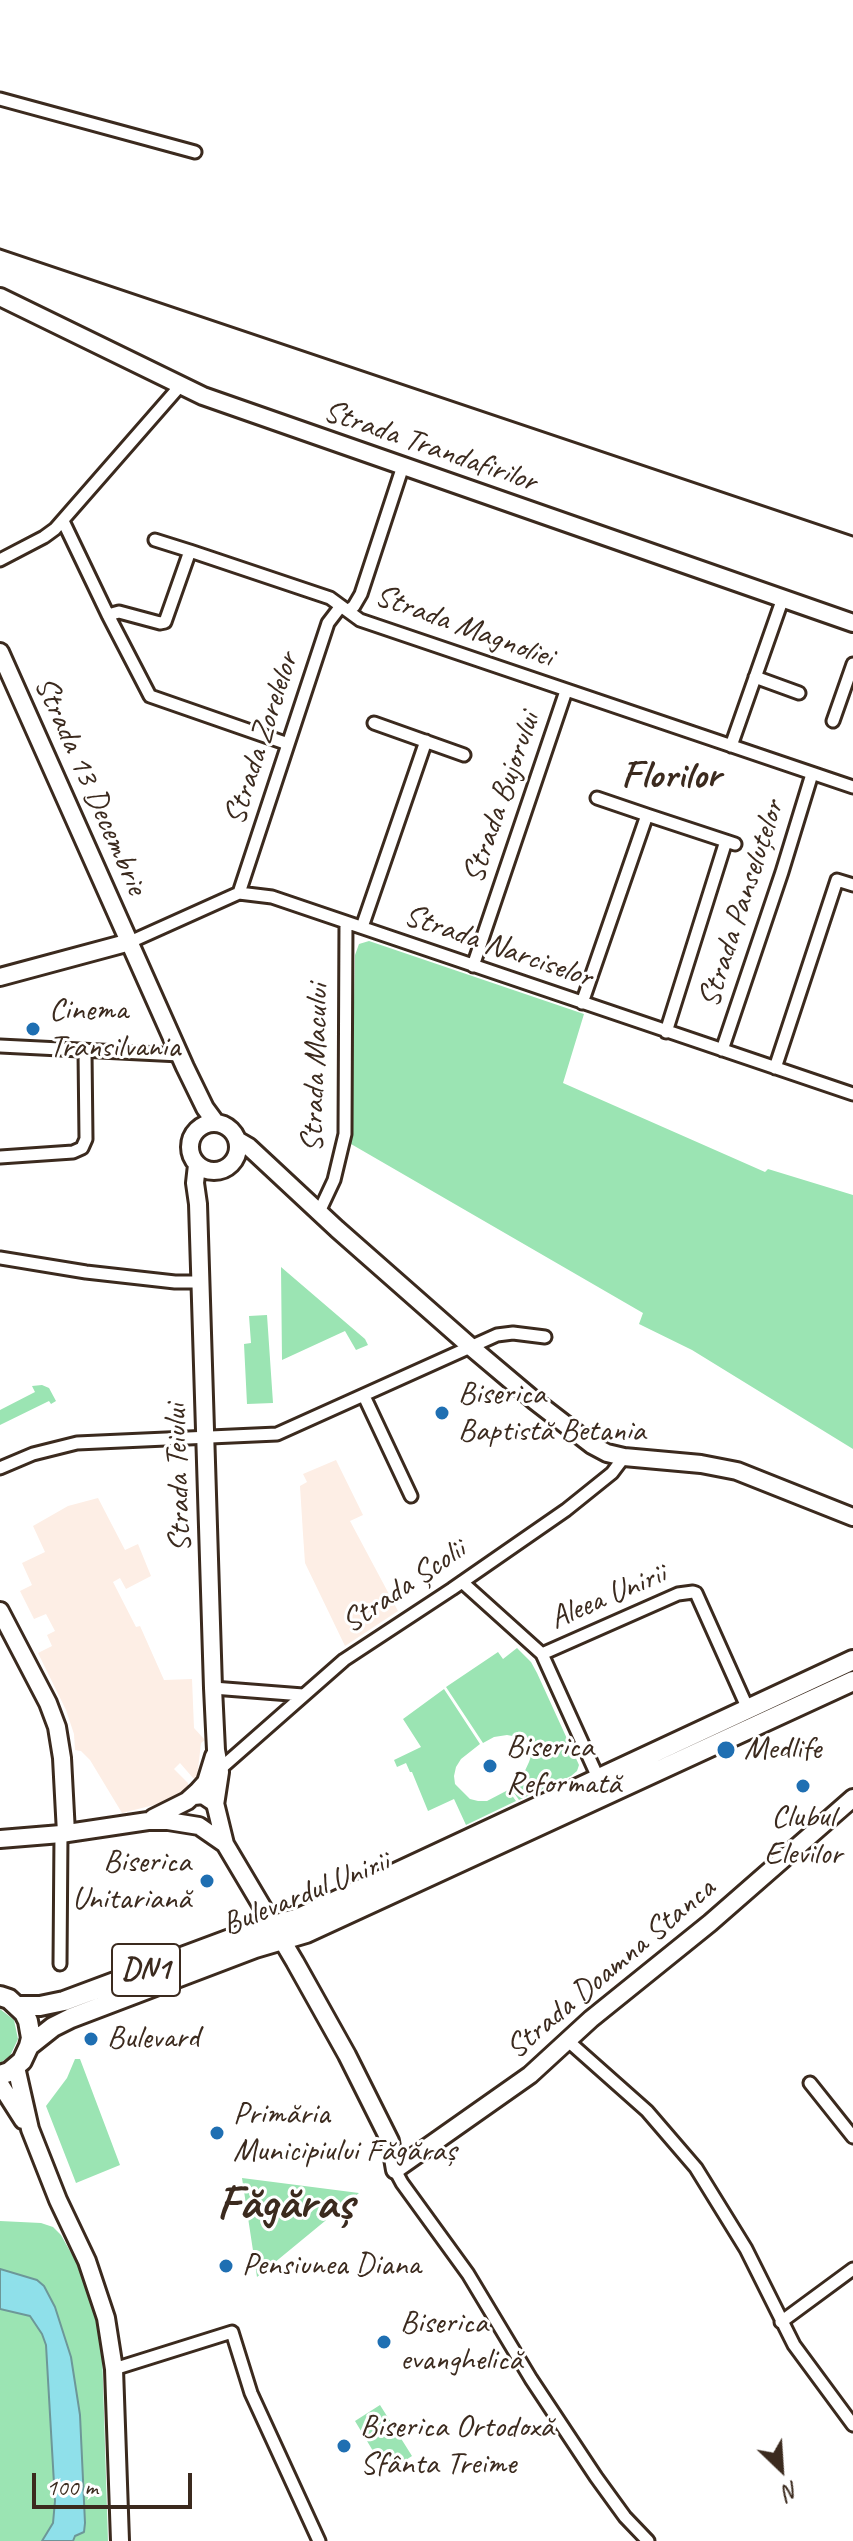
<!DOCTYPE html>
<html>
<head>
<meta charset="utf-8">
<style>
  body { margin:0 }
  #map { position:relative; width:853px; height:2541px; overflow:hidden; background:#fff; font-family:Caveat,sans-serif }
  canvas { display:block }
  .north { position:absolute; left:741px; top:2429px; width:80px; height:80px; -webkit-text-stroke:6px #fff; paint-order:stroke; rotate:155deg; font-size:22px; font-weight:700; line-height:32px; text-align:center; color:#3b2a1e }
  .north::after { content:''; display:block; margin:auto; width:28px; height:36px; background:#3b2a1e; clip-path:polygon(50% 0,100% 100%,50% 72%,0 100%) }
  .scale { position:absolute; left:32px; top:2473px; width:160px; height:36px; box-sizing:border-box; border:4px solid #3b2a1e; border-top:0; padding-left:10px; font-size:24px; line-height:28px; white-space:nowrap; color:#3b2a1e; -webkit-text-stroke:6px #fff; paint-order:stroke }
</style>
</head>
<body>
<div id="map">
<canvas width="853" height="2541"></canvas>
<div class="north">N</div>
<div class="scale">100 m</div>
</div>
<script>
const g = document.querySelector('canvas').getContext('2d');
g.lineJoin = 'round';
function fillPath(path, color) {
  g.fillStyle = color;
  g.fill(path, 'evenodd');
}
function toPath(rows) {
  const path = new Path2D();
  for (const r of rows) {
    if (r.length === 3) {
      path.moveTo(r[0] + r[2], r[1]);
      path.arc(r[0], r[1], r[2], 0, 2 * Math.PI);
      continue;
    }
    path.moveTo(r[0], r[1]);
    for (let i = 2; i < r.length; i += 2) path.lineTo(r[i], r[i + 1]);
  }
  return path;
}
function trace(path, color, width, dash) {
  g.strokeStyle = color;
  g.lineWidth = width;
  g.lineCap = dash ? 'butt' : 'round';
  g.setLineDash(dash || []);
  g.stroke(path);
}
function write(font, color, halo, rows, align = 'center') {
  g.font = font + ' Caveat,sans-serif';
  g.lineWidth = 6;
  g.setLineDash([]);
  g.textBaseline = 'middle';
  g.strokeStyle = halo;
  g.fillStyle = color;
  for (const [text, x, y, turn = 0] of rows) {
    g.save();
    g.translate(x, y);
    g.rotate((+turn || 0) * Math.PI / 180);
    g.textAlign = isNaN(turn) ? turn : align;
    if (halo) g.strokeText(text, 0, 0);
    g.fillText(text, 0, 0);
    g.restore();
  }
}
fillPath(toPath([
  [336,1460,363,1515,350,1521,398,1611,345,1646,305,1563,303,1534,300,1486,307,1482,303,1474],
  [98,1498,125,1550,138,1544,151,1576,126,1589,120,1578,113,1582,136,1627,140,1626,164,1680,192,1679,194,1728,205,1740,201,1743,197,1778,193,1778,180,1763,174,1769,188,1783,188,1787,179,1796,162,1803,122,1813,90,1760,81,1751,75,1750,74,1734,66,1710,38,1653,52,1646,47,1635,55,1631,46,1614,34,1619,20,1591,32,1585,22,1563,45,1552,33,1526,68,1506]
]), '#fdeee5');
fillPath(toPath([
  [369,941,584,1014,563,1083,765,1172,768,1169,853,1195,853,1449,692,1350,639,1324,643,1313,351,1144,355,955,359,944],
  [281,1267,365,1339,368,1345,356,1350,345,1331,282,1360],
  [267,1315,273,1403,247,1404,244,1344,251,1343,249,1316],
  [42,1385,49,1388,56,1401,51,1404,49,1401,0,1425,0,1410,35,1392,32,1386],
  [517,1648,531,1662,537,1673,579,1765,577,1771,571,1776,519,1800,510,1787,523,1775,529,1762,531,1756,528,1743,518,1737,507,1735,494,1737,483,1743,446,1687,498,1652,503,1659],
  [444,1689,480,1744,461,1759,456,1767,454,1776,455,1784,470,1799,478,1801,487,1801,508,1790,516,1801,466,1825,454,1799,428,1811,412,1772,410,1772,406,1763,397,1767,394,1760,421,1747,403,1719],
  [0,2009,14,2020,18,2039,10,2056,0,2063],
  [75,2059,80,2059,120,2165,76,2183,46,2106,67,2078],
  [242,2178,359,2193,257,2277],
  [0,2221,41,2223,53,2227,61,2235,85,2278,97,2313,102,2350,108,2541,0,2541],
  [380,2405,412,2456,395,2467,391,2462,386,2465,383,2459,379,2461,355,2421]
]), '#9be4b3');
const water = toPath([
  [0,2269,37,2280,44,2286,55,2307,71,2357,80,2415,85,2523,84,2532,75,2536,73,2541,42,2541,53,2523,55,2501,46,2345,42,2334,30,2316,0,2309,0,2269]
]);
fillPath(water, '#8fe0ea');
trace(water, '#6d9798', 2);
const street = toPath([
  [0,99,195,152],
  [63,521,108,615,150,696,288,744],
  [155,540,190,551],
  [0,560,44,537,55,529,180,386],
  [348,611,354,606,361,594,403,466],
  [108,615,119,612,160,623,165,622,190,551,330,598,360,620,853,787],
  [755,677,799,693],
  [833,721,853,664],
  [374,723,464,755],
  [731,746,783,598],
  [647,815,735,844],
  [239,893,328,623,341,606],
  [362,927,426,741],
  [130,942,239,893,272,897,853,1094],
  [473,966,566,691],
  [582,1003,647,815,597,798],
  [666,1032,726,841],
  [0,1046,180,1055],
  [722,1050,782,872,812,774],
  [775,1068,837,880,853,885],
  [0,1157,73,1152,82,1148,86,1139,85,1052],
  [319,1212,334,1180,345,1134,346,922],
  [0,1258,86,1272,175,1282,201,1282],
  [364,1396,411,1496],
  [0,1468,33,1454,77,1443,277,1434,497,1335,513,1333,545,1337],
  [462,1582,542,1654,600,1782],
  [542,1654,678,1594,693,1592,696,1593,748,1709],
  [213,1688,303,1695],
  [220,1769,344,1660,452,1589,566,1510,612,1473,624,1457],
  [60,1964,61,1834],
  [567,2040,647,2111,696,2168,746,2249,794,2345,853,2425],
  [810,2083,853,2137],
  [395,2170,402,2183,468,2274,531,2379,596,2477,625,2517,648,2541],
  [781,2322,853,2269],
  [114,2369,232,2332,251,2393,319,2541]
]);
const secondary = toPath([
  [0,297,203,396,853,623],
  [0,652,185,1067,205,1108,216,1123],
  [0,977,130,942],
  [214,1147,24],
  [237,1140,249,1147,337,1229,471,1347,535,1401,592,1445,607,1453,624,1457,701,1464,737,1471,853,1517],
  [197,1165,195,1183,198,1204,213,1688,216,1750,220,1772,215,1805],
  [0,1611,48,1703,57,1727,62,1758,66,1833],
  [194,1796,203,1795,215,1803,225,1844,295,1962,347,2055,390,2141,395,2170,530,2075,591,2019,710,1923,853,1798],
  [153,1818,187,1801,197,1792,206,1782,214,1756],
  [0,1839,61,1834,148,1821,168,1821,199,1826,225,1844],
  [16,2067,30,2129,58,2200,87,2261,106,2318,114,2369,120,2541],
  [0,2084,23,2120]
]);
const primary = toPath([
  [0,1996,9,1999,24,2013,28,2021,31,2038,29,2046,22,2061,9,2072,0,2075],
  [18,2006,40,2006,64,2001,249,1932,299,1918,853,1660],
  [29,2046,53,2027,71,2018,255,1948,306,1933,853,1681]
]);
trace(street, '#3b2a1e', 17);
trace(secondary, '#3b2a1e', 22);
trace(primary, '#3b2a1e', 24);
trace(street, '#fff', 11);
trace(secondary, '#fff', 16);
trace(primary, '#fff', 18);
trace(toPath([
  [0,249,853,536]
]), '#3b2a1e', 3);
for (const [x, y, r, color] of [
  [33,1029,8,"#1f6fb2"],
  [442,1413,8,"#1f6fb2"],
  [726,1750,10,"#1f6fb2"],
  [490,1766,8,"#1f6fb2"],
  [803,1786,8,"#1f6fb2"],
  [207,1881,8,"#1f6fb2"],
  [91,2039,8,"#1f6fb2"],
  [217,2133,8,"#1f6fb2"],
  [226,2266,8,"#1f6fb2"],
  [384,2342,8,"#1f6fb2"],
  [344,2446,8,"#1f6fb2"]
]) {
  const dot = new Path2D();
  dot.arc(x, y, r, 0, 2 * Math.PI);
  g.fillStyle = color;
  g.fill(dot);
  trace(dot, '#fff', 3);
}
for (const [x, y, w] of [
  [146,1970,68]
]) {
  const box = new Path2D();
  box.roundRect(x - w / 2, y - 26, w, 52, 6);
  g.fillStyle = '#fff';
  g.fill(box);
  trace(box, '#3b2a1e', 2);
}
write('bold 30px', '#3b2a1e', null, [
  ["DN1",146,1970]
]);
write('32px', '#3b2a1e', '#fff', [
  ["Strada Trandafirilor",430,447,19],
  ["Strada Magnoliei",464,627,20],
  ["Strada Zorelelor",262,739,-72],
  ["Strada 13 Decembrie",90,786,66],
  ["Strada Bujorului",502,798,-71],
  ["Strada Panseluțelor",742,904,-72],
  ["Strada Narciselor",498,947,19],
  ["Strada Macului",316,1068,-88],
  ["Strada Teiului",179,1478,-92],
  ["Strada Școlii",404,1587,-34],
  ["Aleea Unirii",608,1597,-23],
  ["Bulevardul Unirii",306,1894,-22],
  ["Strada Doamna Stanca",611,1969,-40]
]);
write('32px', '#3b2a1e', '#fff', [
  ["Cinema",49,1011],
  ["Transilvania",49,1048],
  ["Biserica",458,1395],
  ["Baptistă Betania",458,1432],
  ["Biserica",506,1748],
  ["Reformată",506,1785],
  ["Medlife",744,1750],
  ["Clubul",803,1818,"center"],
  ["Elevilor",803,1855,"center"],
  ["Biserica",191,1863,"right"],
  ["Unitariană",191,1900,"right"],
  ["Bulevard",107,2039],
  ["Primăria",233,2115],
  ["Municipiului Făgăraș",233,2152],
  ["Pensiunea Diana",242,2266],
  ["Biserica",400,2324],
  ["evanghelică",400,2361],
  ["Biserica Ortodoxă",360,2428],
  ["Sfânta Treime",360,2465]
], 'left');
write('bold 40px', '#3b2a1e', '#fff', [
  ["Florilor",671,777]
]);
write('bold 48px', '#3b2a1e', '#fff', [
  ["Făgăraș",285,2205]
]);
</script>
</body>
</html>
